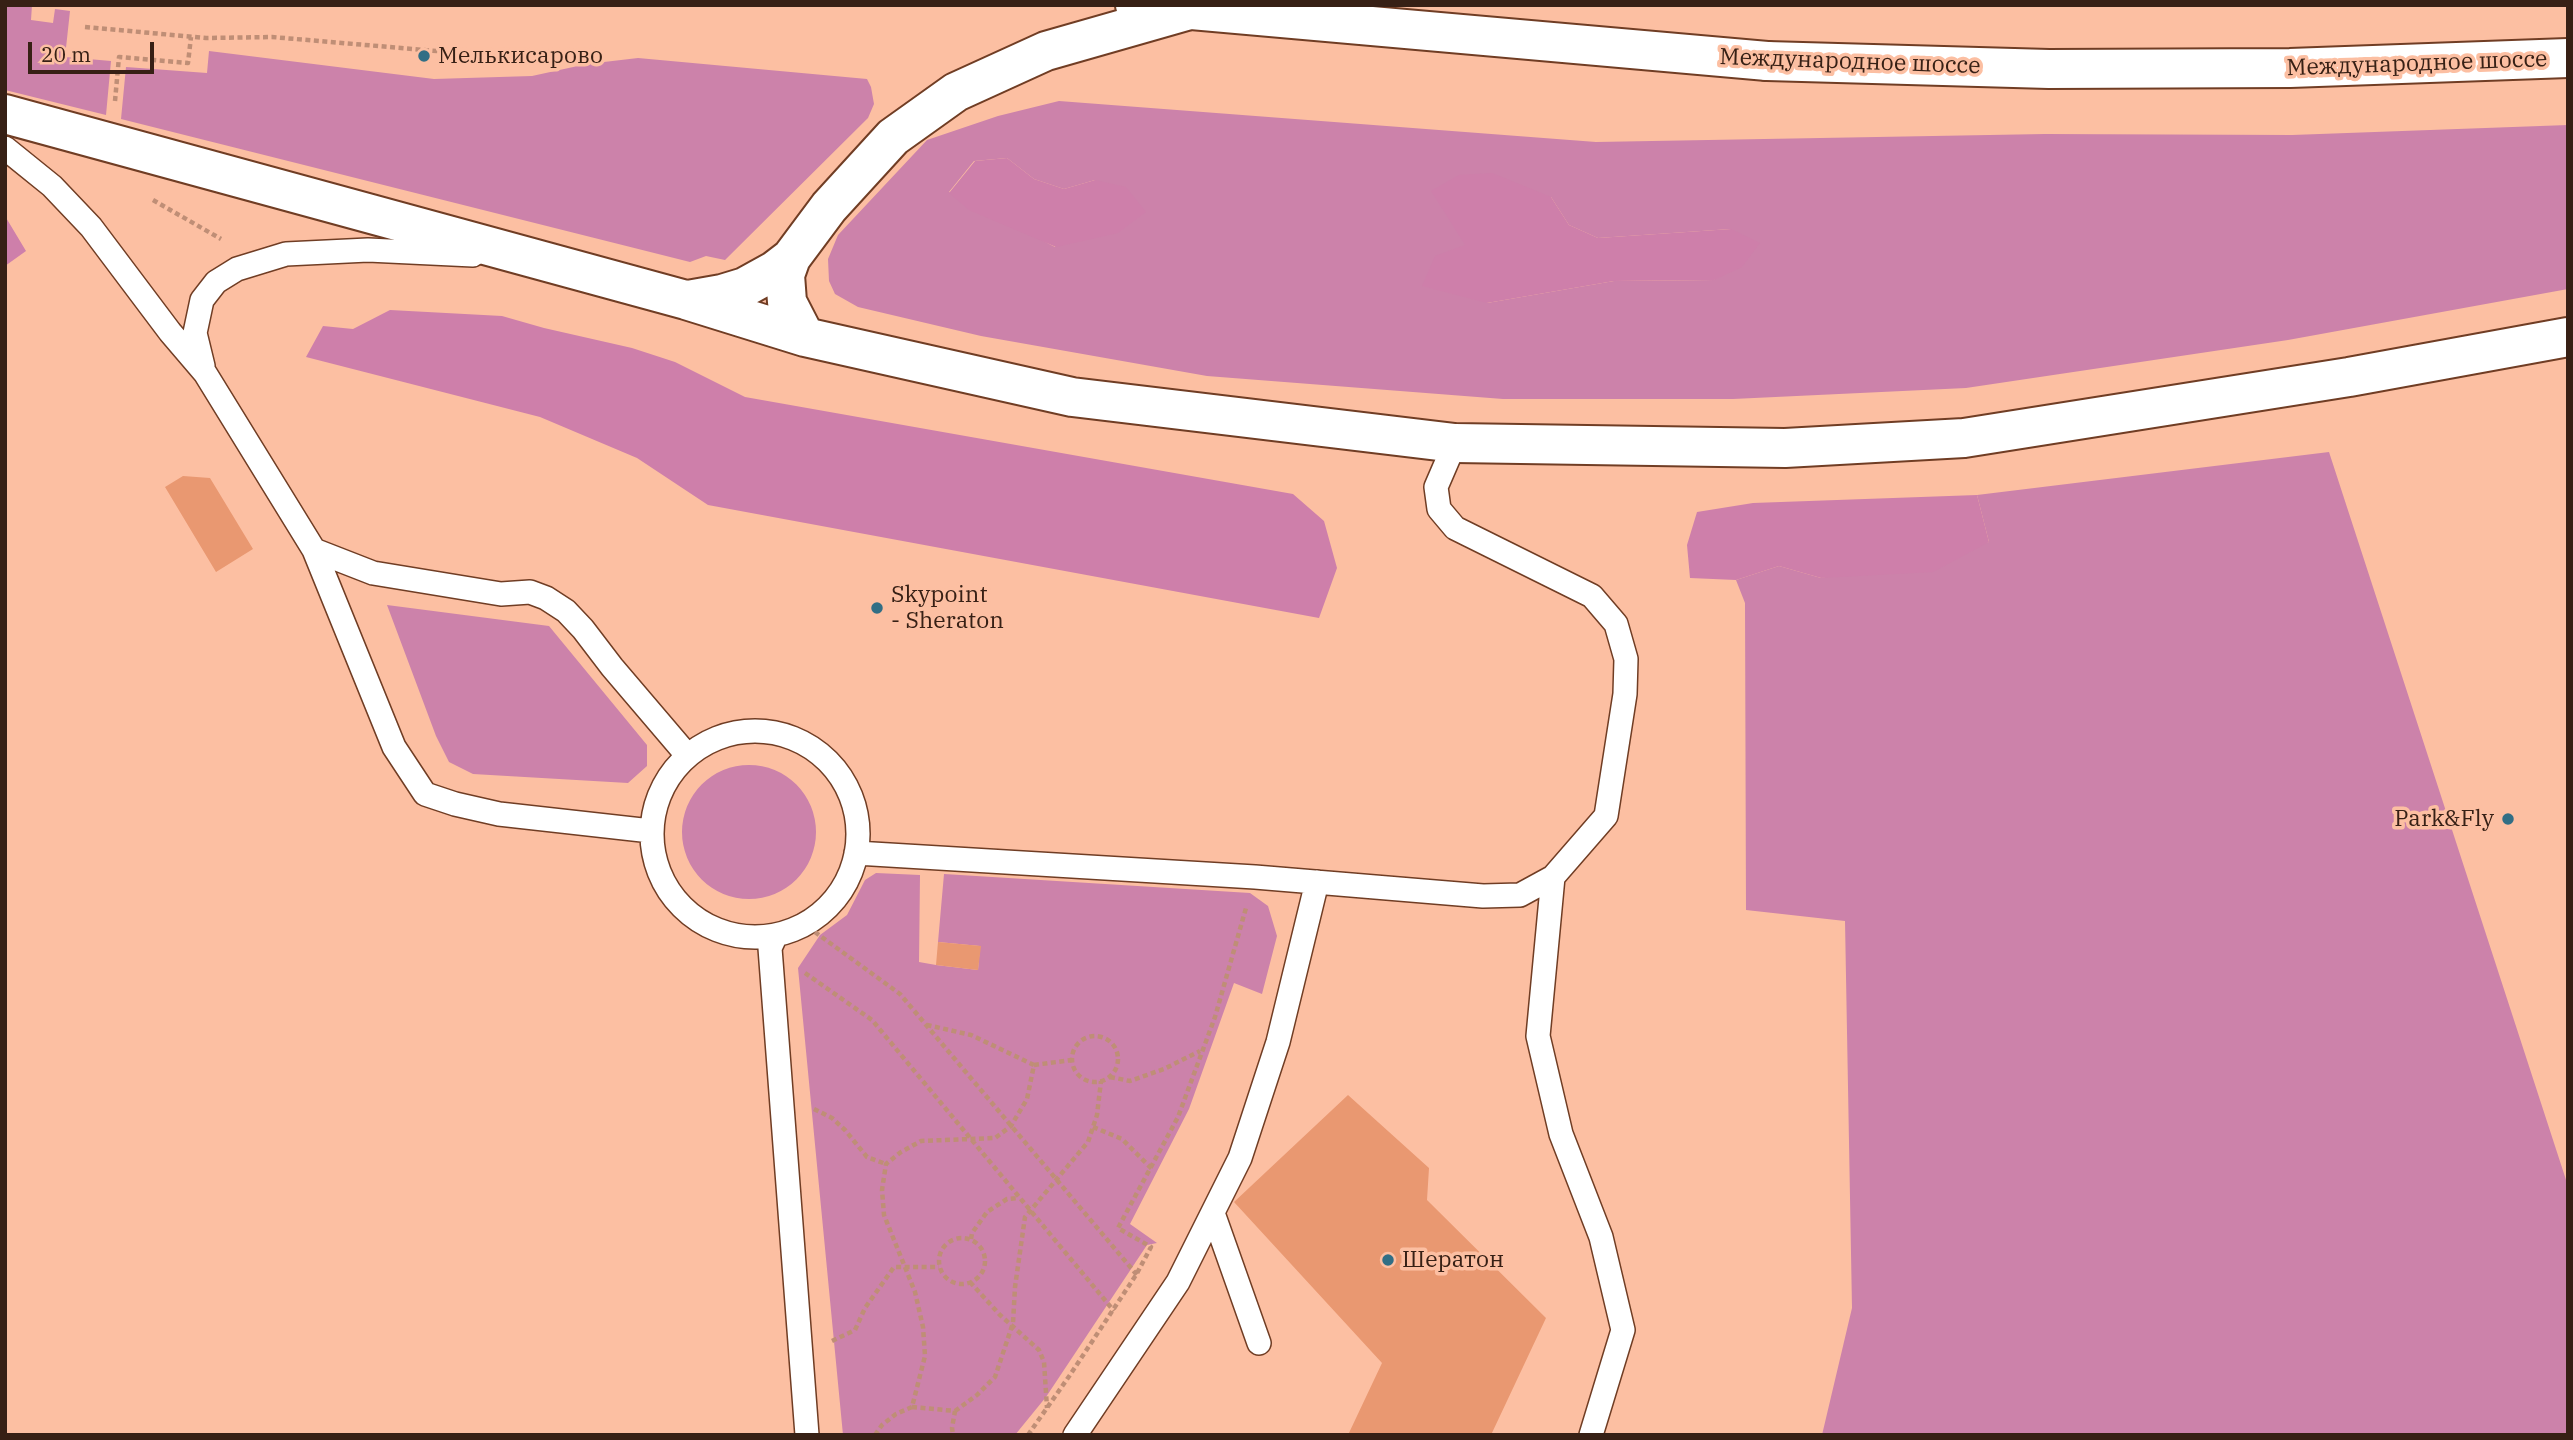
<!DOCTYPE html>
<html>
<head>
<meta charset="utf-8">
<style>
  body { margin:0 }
  #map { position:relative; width:2573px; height:1440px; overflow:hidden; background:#fcbfa2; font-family:"IBM Plex Serif",serif }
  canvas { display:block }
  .frame { position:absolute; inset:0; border:7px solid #372015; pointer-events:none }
  .scale { position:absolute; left:28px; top:42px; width:126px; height:32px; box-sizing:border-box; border:4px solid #372015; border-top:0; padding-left:9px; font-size:21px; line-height:24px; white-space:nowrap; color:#372015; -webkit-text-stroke:5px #fcbfa2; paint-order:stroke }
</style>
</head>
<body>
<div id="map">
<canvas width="2573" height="1440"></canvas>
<div class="frame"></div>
<div class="scale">20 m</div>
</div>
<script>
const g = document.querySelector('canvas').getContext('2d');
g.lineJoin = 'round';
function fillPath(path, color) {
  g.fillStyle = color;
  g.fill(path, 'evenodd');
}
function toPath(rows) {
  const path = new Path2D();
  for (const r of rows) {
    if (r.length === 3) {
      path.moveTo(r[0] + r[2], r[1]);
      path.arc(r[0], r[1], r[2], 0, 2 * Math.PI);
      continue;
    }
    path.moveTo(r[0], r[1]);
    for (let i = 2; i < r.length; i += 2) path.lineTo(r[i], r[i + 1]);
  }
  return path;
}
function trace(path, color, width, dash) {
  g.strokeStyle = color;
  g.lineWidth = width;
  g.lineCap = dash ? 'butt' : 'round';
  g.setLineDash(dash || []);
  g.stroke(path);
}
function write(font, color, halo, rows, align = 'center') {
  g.font = font + ' "IBM Plex Serif",serif';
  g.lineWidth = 7;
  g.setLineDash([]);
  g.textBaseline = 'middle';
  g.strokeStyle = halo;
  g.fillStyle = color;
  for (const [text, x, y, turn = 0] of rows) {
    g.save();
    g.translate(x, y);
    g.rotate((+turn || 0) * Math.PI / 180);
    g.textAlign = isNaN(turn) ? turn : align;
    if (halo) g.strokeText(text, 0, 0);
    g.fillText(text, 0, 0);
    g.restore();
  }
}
fillPath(toPath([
  [5,5,32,5,31,20,53,23,55,9,70,11,65,57,111,61,106,115,5,90],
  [209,51,434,79,532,76,587,64,638,58,867,79,871,87,874,104,868,118,725,260,706,256,690,262,121,119,126,67,207,73],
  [1059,101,1596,142,2045,134,2292,135,2568,125,2568,289,2288,340,1966,388,1733,399,1503,399,1207,376,981,336,858,307,835,294,829,281,828,259,838,235,927,140,998,116],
  [1007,158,1034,179,1064,189,1095,180,1055,247,949,192,974,161],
  [1551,197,1569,225,1598,238,1731,229,1714,280,1614,281,1487,303,1465,246],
  [2329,452,2568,1186,2568,1435,1822,1435,1852,1308,1845,921,1746,910,1745,603,1736,580,1779,566,1821,578,1989,542,1977,495],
  [387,605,549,626,647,745,647,766,628,783,473,774,449,762,436,736],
  [749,832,67],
  [876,873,920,875,919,962,936,965,978,970,980,946,938,942,944,874,1250,893,1268,906,1277,936,1262,994,1234,983,1189,1109,1130,1224,1157,1243,1147,1245,1046,1397,1015,1435,843,1435,798,968,820,935,847,915,865,880]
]), '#cc82aa');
fillPath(toPath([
  [1007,158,1034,179,1064,189,1095,180,1126,187,1146,212,1118,233,1056,247,969,210,949,193,975,161],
  [1492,173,1551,197,1569,225,1598,238,1731,229,1760,243,1742,267,1714,280,1614,281,1487,303,1422,286,1435,256,1465,245,1431,191,1459,175],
  [5,216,26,251,5,266],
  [390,310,502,316,544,328,632,348,675,362,745,397,1293,494,1324,521,1337,568,1319,618,708,505,637,458,540,417,306,357,323,326,353,329],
  [1977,495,1989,542,1933,572,1821,578,1779,566,1736,580,1690,578,1687,545,1697,512,1753,503]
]), '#ce7faa');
fillPath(toPath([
  [183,476,210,478,253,549,216,572,165,487],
  [938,942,981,946,978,970,936,965],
  [1348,1095,1429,1168,1427,1200,1546,1318,1491,1435,1348,1435,1382,1363,1234,1202]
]), '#e99871');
const service = toPath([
  [5,148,52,186,91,227,170,332,205,373,314,550,394,747,425,794,455,804,499,814,651,831],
  [203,366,195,333,202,300,216,282,237,269,286,254,368,250,473,255],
  [314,550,373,573,501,594,530,592,546,598,566,611,583,629,612,667,687,755],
  [755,834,103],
  [856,853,1255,877,1483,896,1520,895,1553,877,1606,816,1625,694,1626,659,1616,624,1592,596,1455,528,1439,509,1436,487,1455,443],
  [1553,877,1538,1036,1561,1134,1601,1237,1623,1330,1591,1435],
  [776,935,770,948,807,1435],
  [1213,1213,1259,1343],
  [1075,1435,1178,1282,1240,1158,1278,1042,1317,882]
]);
const minor = toPath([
  [5,114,686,300,805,337,1072,397,1455,443,1785,448,1964,438,2349,377,2568,337],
  [688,300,722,294,745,287,774,271,791,258],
  [805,337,787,302,785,275,791,258,829,207,893,137,956,92,1046,51,1186,11]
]);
const trunk = toPath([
  [1767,61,2049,69,2290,68,2568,58]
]);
const motorway = toPath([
  [1135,5,1767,61]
]);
trace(service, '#703d24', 26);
trace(minor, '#703d24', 42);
trace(trunk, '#703d24', 42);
trace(motorway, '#703d24', 42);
trace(toPath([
  [85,27,206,38,272,37,530,59],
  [115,101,119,57,188,63,191,37],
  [153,200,221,239],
  [808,927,900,994,1137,1275],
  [805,973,872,1020,1114,1311],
  [1095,1059,23],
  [1034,1065,1072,1060],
  [1110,1077,1130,1081,1164,1069,1200,1051],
  [814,1109,832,1118,845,1130,867,1157,886,1164],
  [1093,1127,1122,1139,1152,1169],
  [962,1261,23],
  [971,1239,972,1233,987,1212,1007,1199,1019,1198],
  [970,1282,1000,1315,1039,1350,1044,1362,1047,1408],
  [832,1341,855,1330,865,1308,894,1267,939,1267],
  [912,1407,955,1411,952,1428,953,1435],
  [955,1411,977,1395,995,1377,1013,1323,1015,1287,1025,1217,1088,1142,1097,1115,1101,1081],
  [875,1435,882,1425,896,1414,912,1407,925,1356,923,1327,915,1292,884,1215,882,1190,886,1164,901,1152,921,1141,995,1138,1011,1126,1027,1099,1034,1065,971,1035,927,1025],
  [1028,1435,1070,1375,1136,1275,1151,1247,1118,1228,1178,1117,1215,1017,1246,908]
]), '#bf8e76', 4.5, [5, 3.5]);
trace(service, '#fff', 23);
trace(minor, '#fff', 38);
trace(trunk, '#fff', 38);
trace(motorway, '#fff', 38);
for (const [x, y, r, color] of [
  [424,56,7,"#316e85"],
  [877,608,7,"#316e85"],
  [2508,819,7,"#316e85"],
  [1388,1260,7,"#316e85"]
]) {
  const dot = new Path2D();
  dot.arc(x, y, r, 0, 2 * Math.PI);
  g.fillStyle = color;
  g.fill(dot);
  trace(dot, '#fcbfa2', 2.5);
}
write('23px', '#372015', '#fcbfa2', [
  ["Мелькисарово",438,56],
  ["Skypoint",891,595],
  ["- Sheraton",891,621],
  ["Park&Fly",2494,819,"right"],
  ["Шератон",1402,1260]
], 'left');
write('23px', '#372015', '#fcbfa2', [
  ["Международное шоссе",1850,62,2],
  ["Международное шоссе",2417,64,-2]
]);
</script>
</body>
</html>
